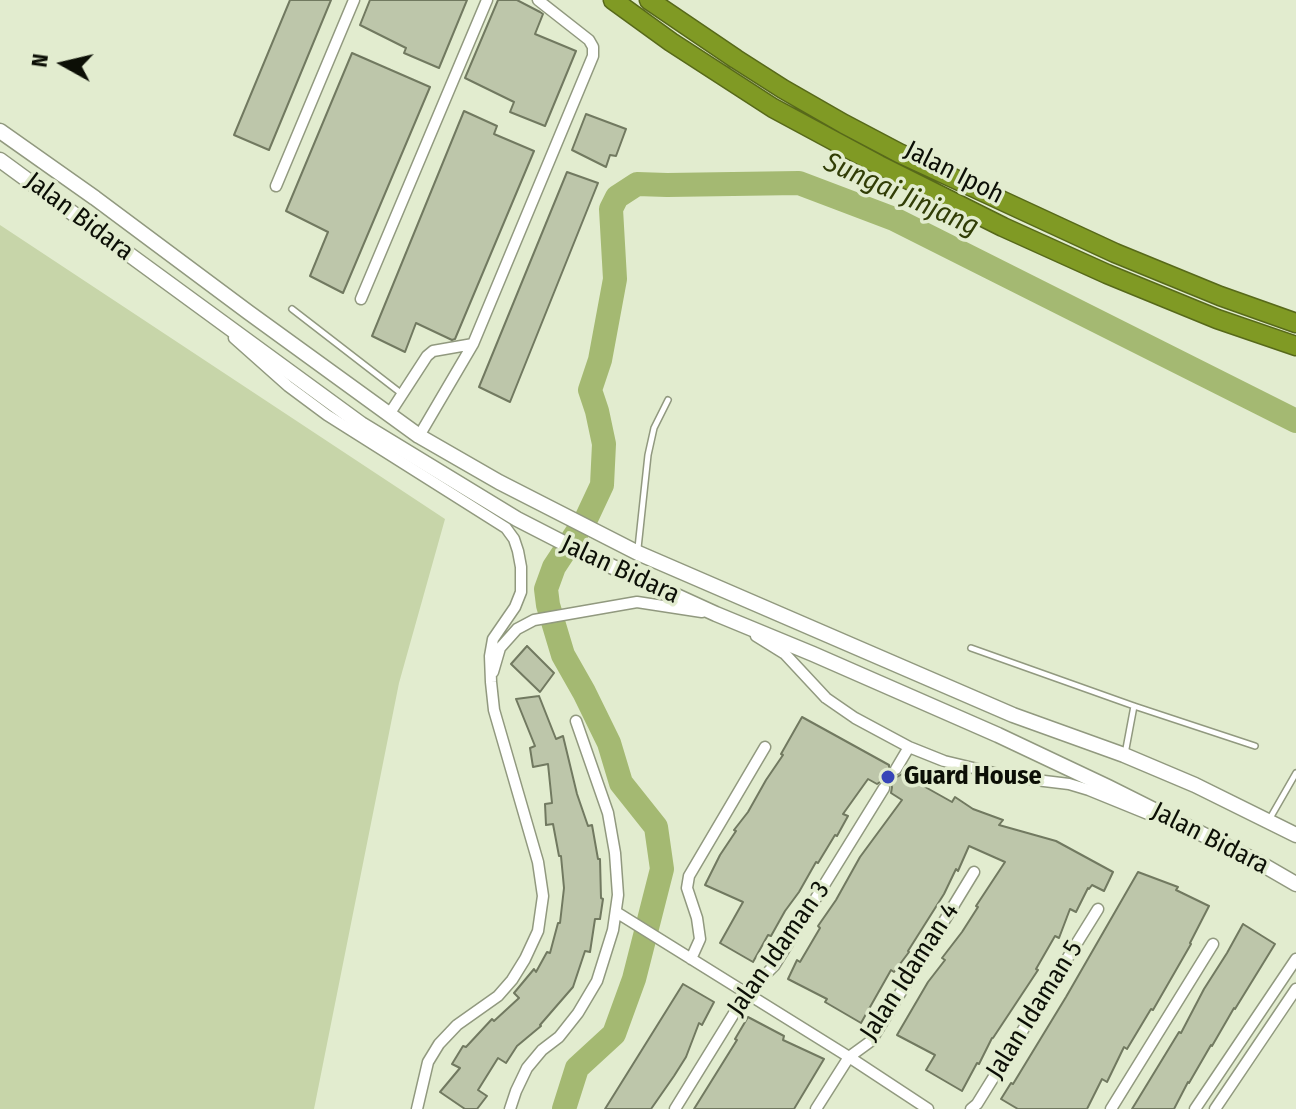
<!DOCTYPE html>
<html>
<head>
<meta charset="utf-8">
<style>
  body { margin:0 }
  #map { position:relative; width:1296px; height:1109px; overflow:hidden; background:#e2eccf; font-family:"Fira Sans Condensed",sans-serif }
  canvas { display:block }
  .north { position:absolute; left:24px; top:24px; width:80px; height:80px; -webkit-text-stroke:6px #e2eccf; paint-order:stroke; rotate:278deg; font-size:22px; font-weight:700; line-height:32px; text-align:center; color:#0c0f06 }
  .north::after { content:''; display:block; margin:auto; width:28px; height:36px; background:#0c0f06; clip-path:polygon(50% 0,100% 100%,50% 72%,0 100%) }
</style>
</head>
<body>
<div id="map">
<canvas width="1296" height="1109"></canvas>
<div class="north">N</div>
</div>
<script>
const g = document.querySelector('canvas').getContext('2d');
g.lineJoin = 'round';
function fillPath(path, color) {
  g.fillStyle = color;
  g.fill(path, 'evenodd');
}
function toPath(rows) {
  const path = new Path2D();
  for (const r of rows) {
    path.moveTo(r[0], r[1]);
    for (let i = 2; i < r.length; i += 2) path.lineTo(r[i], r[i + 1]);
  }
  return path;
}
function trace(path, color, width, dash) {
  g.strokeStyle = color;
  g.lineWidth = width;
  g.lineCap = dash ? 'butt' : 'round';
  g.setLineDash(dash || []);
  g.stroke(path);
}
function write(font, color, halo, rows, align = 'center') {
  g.font = font + ' "Fira Sans Condensed",sans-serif';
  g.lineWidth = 7;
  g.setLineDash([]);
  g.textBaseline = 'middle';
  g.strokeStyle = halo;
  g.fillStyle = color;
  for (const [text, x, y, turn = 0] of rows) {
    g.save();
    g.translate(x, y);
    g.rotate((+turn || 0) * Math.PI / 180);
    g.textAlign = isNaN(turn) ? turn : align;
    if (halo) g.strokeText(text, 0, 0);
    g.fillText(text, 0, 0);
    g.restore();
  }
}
fillPath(toPath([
  [0,225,445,519,399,683,314,1109,0,1109]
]), '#c7d5a9');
trace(toPath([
  [564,1109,577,1068,614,1034,634,979,662,869,656,827,621,783,609,743,584,692,563,655,548,605,546,589,554,567,587,517,602,485,604,444,597,411,590,390,600,360,615,279,611,209,617,197,637,184,667,185,799,183,894,219,1296,421]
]), '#a4b972', 24);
const building = toPath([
  [290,0,331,0,269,150,234,135,290,0],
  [370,0,467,0,439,68,404,53,406,48,360,25,370,0],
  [498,0,517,0,540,12,543,14,535,34,576,51,545,126,510,112,514,102,465,78,498,0],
  [352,53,430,87,343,293,310,276,328,232,286,211,352,53],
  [464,111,497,126,494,134,534,151,455,339,452,340,416,323,405,352,372,336,464,111],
  [586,114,626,129,616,156,610,155,606,167,572,150,586,114],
  [567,172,598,183,510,402,479,387,567,172],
  [527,646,554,673,540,692,511,664,527,646],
  [539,696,556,739,563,736,577,794,588,826,592,825,598,859,600,859,601,898,603,899,600,919,595,919,590,952,585,951,573,987,540,1025,541,1026,517,1046,506,1063,498,1058,478,1090,487,1096,477,1109,465,1109,440,1092,460,1068,452,1064,463,1046,466,1047,492,1019,494,1021,519,998,514,993,534,969,536,972,547,952,550,953,558,923,560,923,564,888,561,856,559,856,553,824,546,825,545,804,552,803,548,764,533,767,530,748,535,746,516,699,539,696],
  [802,717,889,765,889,772,893,776,897,777,902,774,952,802,955,797,973,809,1003,820,999,825,1056,841,1113,872,1104,891,1092,885,1089,889,1088,888,1076,912,1070,909,1059,938,1055,936,1036,969,1038,970,993,1038,992,1038,979,1064,977,1063,962,1091,926,1070,935,1055,897,1035,928,982,945,960,942,958,962,932,978,907,976,906,1005,862,969,846,958,871,956,869,944,894,908,951,909,952,894,972,891,970,861,1023,825,1002,827,999,788,979,797,960,800,962,820,928,818,926,836,900,860,857,902,800,891,793,892,787,889,782,883,780,877,784,868,779,843,814,848,816,837,836,835,835,818,863,816,862,799,892,785,911,771,936,768,935,753,962,720,943,743,902,705,885,720,855,736,831,734,830,748,812,766,780,783,755,781,754,802,717],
  [1138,872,1178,887,1176,890,1209,906,1190,943,1191,944,1153,1010,1151,1009,1127,1049,1124,1047,1107,1082,1102,1079,1087,1109,1018,1109,1001,1099,1011,1083,1013,1084,1066,997,1138,872],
  [1243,924,1275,944,1235,1009,1234,1008,1212,1046,1211,1045,1189,1083,1188,1082,1174,1109,1132,1109,1179,1032,1181,1033,1204,989,1227,953,1243,924],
  [683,984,714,1002,702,1025,699,1023,686,1057,674,1076,651,1109,605,1109,683,984],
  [748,1017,784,1036,783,1040,824,1059,794,1109,694,1109,737,1040,735,1039,748,1017]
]);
fillPath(building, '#bdc6aa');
trace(building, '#717960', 2);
trace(toPath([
  [884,788,896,769]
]), '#c2cbb1', 10, [10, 5]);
const lane = toPath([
  [292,309,402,394],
  [638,548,648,455,654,428,668,400],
  [971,648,1134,706,1255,746],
  [1125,754,1134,706],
  [1269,820,1296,773]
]);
const street = toPath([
  [276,186,354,0],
  [361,299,487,0],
  [234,338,288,386,327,415,506,528,514,539,518,551,521,567,521,592,515,607,493,639,490,656,491,682,494,710,538,862,543,896,538,931,525,959,512,980,498,996,457,1025,439,1044,428,1062,417,1109],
  [390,413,427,356,433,351,473,344],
  [419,436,473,344,593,56,593,47,589,40,538,0],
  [756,636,785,654,826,698,855,718,909,747,944,761,1011,777,1069,784,1089,790,1148,814],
  [493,672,500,648,517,629,534,620,637,602,702,612],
  [896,769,909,747],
  [616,912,849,1057,928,1109],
  [691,959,700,939,697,918,687,888,689,876,765,747],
  [510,1109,516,1091,527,1068,542,1050,559,1037,578,1013,597,981,613,930,618,895,615,853,608,813,576,721],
  [675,1109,746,994,774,966,884,788],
  [816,1109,849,1057,871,1041,974,872],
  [971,1109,977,1104,1098,909],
  [1111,1109,1213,944],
  [1195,1109,1296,959],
  [1215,1109,1296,989]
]);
const secondary = toPath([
  [0,131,95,198,248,312,419,436,499,482,638,553,1013,715,1124,755,1195,785,1296,835],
  [0,160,361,424,517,519,591,557,716,614,813,654,998,735,1108,787,1258,862,1296,884]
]);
const highway = toPath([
  [613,0,671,42,773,108,879,165,1003,227,1107,274,1217,319,1296,346],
  [649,0,736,59,783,89,844,124,899,153,1115,253,1220,296,1296,323]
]);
trace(lane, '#91997f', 8);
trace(street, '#91997f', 13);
trace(secondary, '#91997f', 17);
trace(highway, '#57691a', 21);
trace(lane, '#fff', 5);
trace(street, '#fff', 10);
trace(secondary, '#fff', 14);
trace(highway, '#809a24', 18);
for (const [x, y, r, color] of [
  [888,777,8,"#3745b8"]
]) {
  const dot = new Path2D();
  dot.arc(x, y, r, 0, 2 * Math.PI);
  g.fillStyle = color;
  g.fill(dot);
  trace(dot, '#e2eccf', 3);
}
write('26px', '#0c0f06', '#e2eccf', [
  ["Jalan Ipoh",954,173,27],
  ["Jalan Bidara",79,217,37],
  ["Jalan Bidara",620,570,25],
  ["Jalan Bidara",1210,839,27],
  ["Jalan Idaman 3",779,949,-55],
  ["Jalan Idaman 4",910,972,-57],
  ["Jalan Idaman 5",1035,1010,-58]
]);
write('bold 26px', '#0c0f06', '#e2eccf', [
  ["Guard House",904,777]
], 'left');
write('italic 28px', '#313d06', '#e2eccf', [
  ["Sungai Jinjang",901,195,24]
]);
</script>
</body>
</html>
